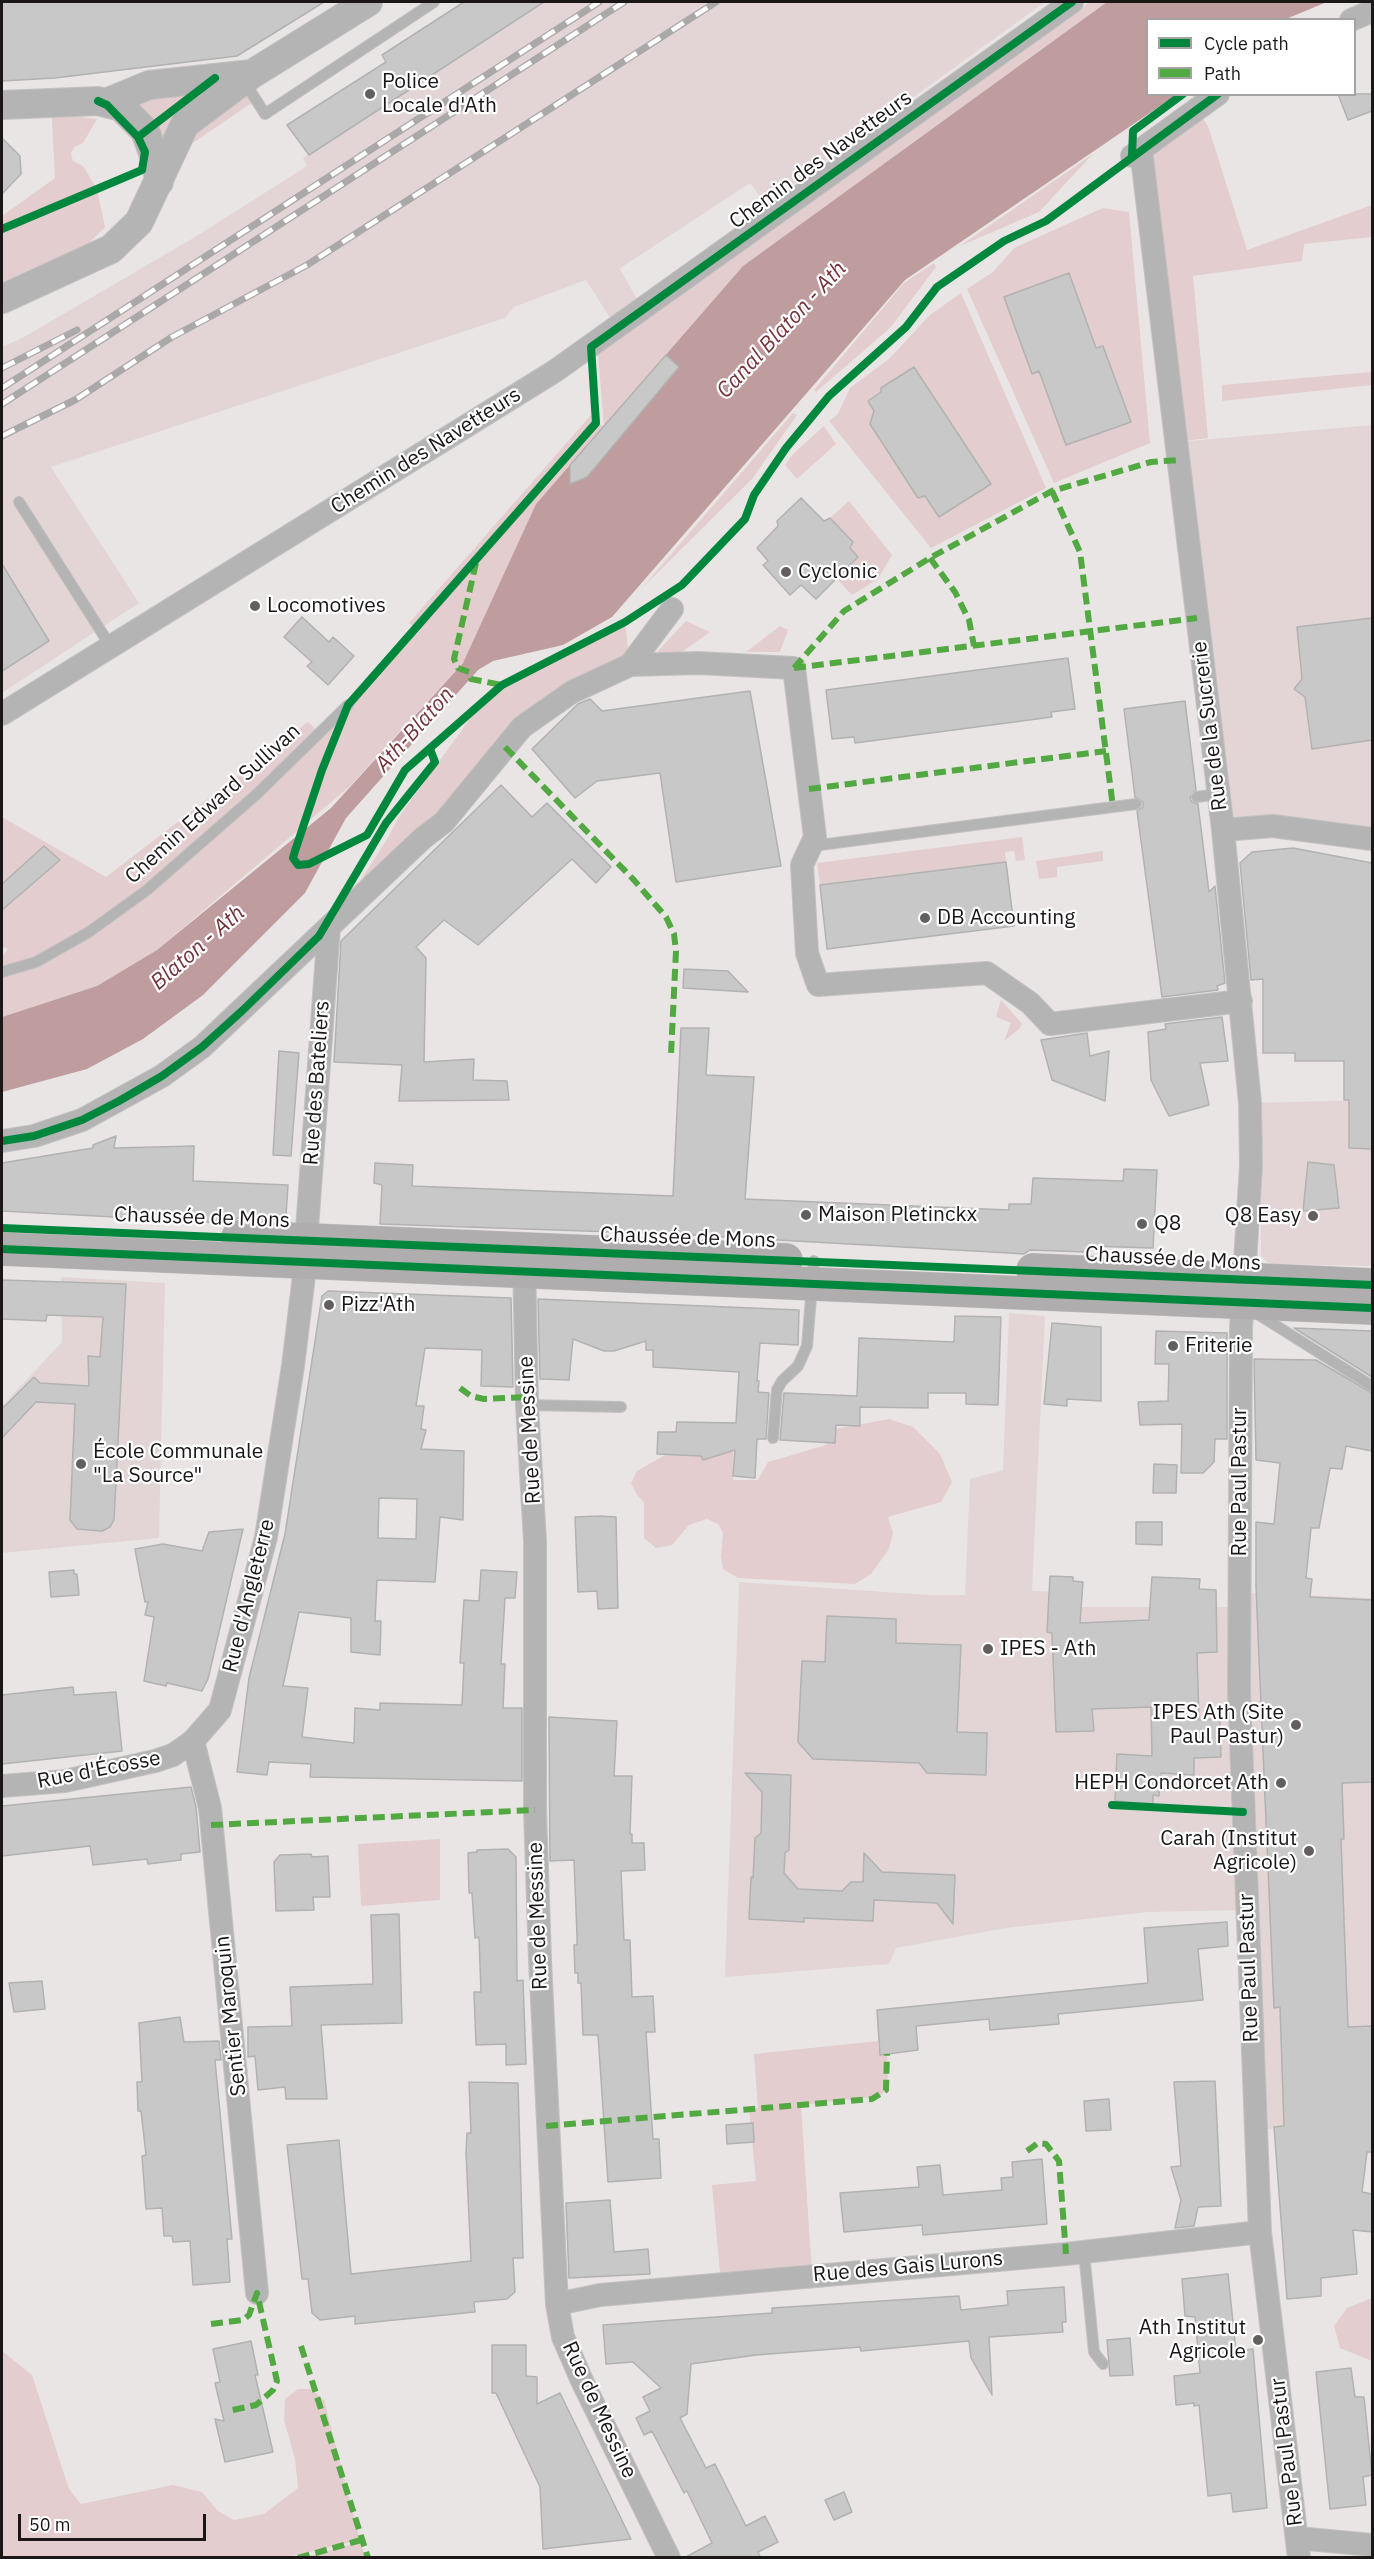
<!DOCTYPE html>
<html>
<head>
<meta charset="utf-8">
<style>
  body { margin:0 }
  #map { position:relative; width:1374px; height:2559px; overflow:hidden; background:#eae5e5; font-family:"IBM Plex Sans",sans-serif }
  canvas { display:block }
  .frame { position:absolute; inset:0; border:3px solid #1b1717; pointer-events:none }
  .legend { position:absolute; left:1146px; top:18px; width:210px; height:78px; box-sizing:border-box; background:#fff; border:2px solid #a4a2a2; margin:0; padding:8px 10px; list-style:none; font-size:18px; color:#1b1717 }
  .legend li { display:flex; align-items:center; gap:12px; height:30px }
  .legend b { width:30px; border:2px solid #a4a2a2 }
  .scale { position:absolute; left:18px; top:2514px; width:188px; height:27px; box-sizing:border-box; border:3px solid #1b1717; border-top:0; padding-left:8px; font-size:18px; line-height:21px; white-space:nowrap; color:#1b1717; -webkit-text-stroke:4px #fff; paint-order:stroke }
</style>
</head>
<body>
<div id="map">
<canvas width="1374" height="2559"></canvas>
<div class="frame"></div>
<ul class="legend">
<li><b style="height:8px;background:#00873e"></b>Cycle path</li>
<li><b style="height:8px;background:#52a942"></b>Path</li>
</ul>
<div class="scale">50 m</div>
</div>
<script>
const g = document.querySelector('canvas').getContext('2d');
g.lineJoin = 'round';
function fillPath(path, color) {
  g.fillStyle = color;
  g.fill(path, 'evenodd');
}
function toPath(rows) {
  const path = new Path2D();
  for (const r of rows) {
    path.moveTo(r[0], r[1]);
    for (let i = 2; i < r.length; i += 2) path.lineTo(r[i], r[i + 1]);
  }
  return path;
}
function trace(path, color, width, dash) {
  g.strokeStyle = color;
  g.lineWidth = width;
  g.lineCap = dash ? 'butt' : 'round';
  g.setLineDash(dash || []);
  g.stroke(path);
}
function write(font, color, halo, rows, align = 'center') {
  g.font = font + ' "IBM Plex Sans",sans-serif';
  g.lineWidth = 4.5;
  g.setLineDash([]);
  g.textBaseline = 'middle';
  g.strokeStyle = halo;
  g.fillStyle = color;
  for (const [text, x, y, turn = 0] of rows) {
    g.save();
    g.translate(x, y);
    g.rotate((+turn || 0) * Math.PI / 180);
    g.textAlign = isNaN(turn) ? turn : align;
    if (halo) g.strokeText(text, 0, 0);
    g.fillText(text, 0, 0);
    g.restore();
  }
}
fillPath(toPath([
  [546,2,1045,2,766,204,750,183,622,267,620,269,637,299,610,318,586,280,514,307,505,318,51,467,139,603,2,693,2,347,24,337,195,237,307,166,303,158],
  [1372,425,1372,839,1223,830,1177,442],
  [1372,1100,1372,1266,1269,1264,1261,1256,1260,1160,1250,1103],
  [61,1277,165,1283,159,1538,2,1553,2,1406,62,1342],
  [1009,1313,1045,1316,1032,1591,1072,1592,1073,1607,1240,1607,1251,1593,1372,1598,1372,2126,1338,2124,1255,2130,1247,1910,1148,1912,1006,1928,896,1948,889,1964,725,1977,739,1582,930,1595,965,1595,970,1479,1003,1470]
]), '#e3d5d5');
fillPath(toPath([
  [1090,2,1107,2,743,266,536,504,465,660,350,786,157,950,97,986,2,1017,2,957,8,949,2,947,2,817,106,877,308,722,321,734,343,718,348,705,415,629,409,623,591,415,596,423,604,426,598,354],
  [252,74,256,100,184,149,159,182,127,92],
  [49,103,65,115,97,119,83,143,74,147,71,154,73,161,83,166,97,189,105,227,86,246,2,286,2,216,55,178,52,120],
  [1196,109,1208,126,1247,250,1372,205,1372,237,1304,244,1302,261,1193,276,1208,438,1177,442,1142,151],
  [1093,154,1039,212,960,246],
  [1103,208,1129,212,1150,443,1054,483,967,289,993,272,1014,248],
  [1069,273,1096,348,1103,346,1131,421,1066,445,1039,371,1033,374],
  [934,263,936,267,890,328,816,392,814,390,904,283],
  [961,293,1046,488,931,548,829,421,838,414,850,388,889,359,930,315],
  [915,367,991,484,939,517,868,401,881,392,881,388],
  [1372,372,1372,385,1222,401,1222,385],
  [793,413,797,415,752,479,641,589],
  [824,426,836,444,797,479,785,465,793,454],
  [849,501,892,555,878,579,852,595,837,579,858,557,850,548,853,542,830,518],
  [686,621,710,632,679,654,655,654],
  [625,622,630,665,572,692,444,822,346,903,389,836,398,818,485,698,531,669],
  [780,626,788,630,780,652,746,652],
  [1022,837,1025,860,1016,861,1014,851,1005,852,1006,862,820,885,817,863],
  [1103,851,1103,861,1057,867,1057,877,1039,879,1036,861],
  [1001,1000,1022,1024,1019,1029,1004,1041,1011,1023,996,1017],
  [889,1419,913,1427,940,1454,952,1482,941,1502,888,1517,893,1533,889,1549,871,1574,855,1584,738,1578,723,1569,721,1556,723,1533,718,1524,707,1519,689,1525,672,1545,656,1548,644,1538,644,1502,637,1495,631,1483,637,1471,667,1454,734,1436,733,1480,758,1480,768,1462,826,1445,835,1429],
  [440,1839,440,1900,361,1906,358,1844],
  [878,2041,879,2051,887,2051,888,2073,886,2090,880,2096,801,2105,812,2275,721,2283,712,2185,756,2181,749,2109,758,2108,754,2054],
  [1372,2298,1372,2361,1340,2348,1334,2326,1347,2308],
  [2,2351,32,2375,69,2489,81,2504,173,2485,202,2492,218,2511,234,2520,264,2514,298,2488,295,2459,284,2420,285,2399,298,2389,311,2389,324,2400,360,2540,284,2558,2,2557],
  [360,2542,366,2557,305,2557]
]), '#e3cdce');
fillPath(toPath([
  [1107,2,1327,2,1286,19,1148,20,1148,94,1176,95,905,280,612,617,563,645,493,661,478,670,346,818,305,893,203,995,143,1039,87,1069,2,1092,2,1017,97,986,157,950,331,808,463,663,536,504,743,266]
]), '#bf9c9e');
const building = toPath([
  [2,2,324,2,237,56,55,78,2,81,2,2],
  [464,2,544,2,309,155,287,125,386,62,382,55,464,2],
  [1338,94,1372,94,1372,111,1348,120,1338,94],
  [2,138,20,156,21,174,2,194,2,138],
  [1069,273,1096,348,1103,346,1131,422,1066,445,1039,371,1032,374,1004,297,1069,273],
  [666,355,679,367,587,477,570,484,570,465,666,355],
  [914,367,991,484,939,517,925,496,918,498,870,424,874,411,868,401,881,392,881,388,914,367],
  [801,498,824,521,830,518,853,542,850,548,858,557,816,599,801,585,790,595,763,565,768,561,757,548,778,526,777,521,801,498],
  [2,564,49,641,2,671,2,564],
  [302,617,329,642,333,637,354,656,328,685,307,666,312,662,284,637,302,617],
  [1372,618,1372,740,1312,749,1305,697,1294,689,1302,679,1297,627,1372,618],
  [1068,658,1075,709,1051,712,1052,717,855,743,854,737,832,739,826,690,1068,658],
  [750,691,781,866,676,882,660,773,597,781,575,798,532,749,578,704,590,699,602,711,750,691],
  [1185,701,1196,790,1190,798,1192,802,1198,804,1209,892,1215,886,1225,983,1217,986,1218,990,1162,997,1137,811,1143,807,1143,802,1135,797,1124,709,1185,701],
  [501,785,532,817,547,803,611,867,596,883,572,859,478,945,444,920,416,947,426,958,424,1062,474,1059,473,1080,507,1081,509,1100,399,1101,402,1065,334,1062,341,941,501,785],
  [44,846,60,860,2,910,2,884,44,846],
  [1293,848,1372,863,1372,1149,1349,1148,1349,1100,1344,1100,1344,1061,1295,1061,1295,1053,1263,1053,1263,979,1251,980,1240,863,1252,852,1293,848],
  [1006,862,1014,926,827,949,820,885,1006,862],
  [684,969,728,971,748,992,683,988,684,969],
  [1222,1017,1228,1061,1200,1063,1209,1105,1169,1116,1151,1080,1148,1032,1166,1029,1165,1024,1222,1017],
  [681,1028,709,1028,706,1075,754,1077,745,1199,1009,1210,1009,1204,1031,1204,1033,1178,1123,1181,1124,1169,1157,1170,1153,1248,1087,1246,1085,1252,1030,1250,1024,1254,1009,1253,671,1234,380,1224,382,1185,374,1183,375,1163,413,1165,412,1186,673,1196,681,1028],
  [1087,1033,1090,1056,1109,1051,1105,1101,1052,1080,1041,1040,1087,1033],
  [279,1051,299,1053,291,1156,273,1155,279,1051],
  [116,1136,114,1148,194,1146,193,1181,288,1185,286,1216,280,1220,239,1218,227,1223,2,1211,2,1163,93,1148,93,1145,116,1136],
  [1308,1162,1334,1165,1339,1208,1303,1211,1308,1162],
  [2,1280,126,1284,114,1520,110,1527,102,1531,77,1529,70,1520,75,1404,36,1402,2,1438,2,1409,34,1377,40,1383,89,1386,88,1356,100,1357,103,1317,47,1315,46,1321,2,1319,2,1280],
  [328,1291,511,1298,513,1387,481,1386,482,1350,425,1348,416,1406,424,1406,421,1429,426,1430,421,1449,464,1451,463,1520,440,1517,435,1582,377,1580,375,1621,381,1621,380,1655,351,1652,351,1618,299,1612,283,1686,308,1688,302,1737,354,1743,355,1708,380,1710,380,1703,462,1705,464,1663,460,1663,464,1600,479,1601,481,1570,517,1572,515,1598,505,1598,501,1664,505,1664,503,1708,522,1708,522,1781,310,1777,311,1764,269,1762,267,1775,237,1772,249,1678,285,1534,322,1296,328,1291],
  [379,1498,417,1499,416,1539,378,1538,379,1498],
  [538,1299,799,1310,798,1345,760,1343,757,1381,759,1381,758,1392,769,1393,766,1439,757,1439,755,1478,733,1476,735,1450,703,1460,701,1456,657,1454,658,1432,676,1432,677,1422,736,1423,739,1372,653,1367,653,1350,646,1350,646,1341,614,1351,604,1351,573,1339,569,1380,540,1379,538,1299],
  [955,1316,1001,1317,998,1405,966,1404,966,1393,928,1393,928,1408,860,1407,860,1426,836,1425,835,1443,780,1440,784,1393,857,1396,859,1338,954,1342,955,1316],
  [1052,1323,1101,1327,1101,1401,1067,1399,1067,1406,1044,1404,1052,1323],
  [1294,1328,1372,1331,1372,1377,1294,1328],
  [1156,1331,1227,1333,1227,1439,1215,1439,1214,1462,1203,1473,1181,1473,1182,1424,1140,1425,1138,1402,1168,1401,1169,1364,1155,1364,1156,1331],
  [1254,1359,1316,1360,1372,1393,1372,1451,1346,1446,1342,1469,1330,1468,1319,1528,1311,1528,1306,1578,1312,1579,1310,1597,1372,1600,1372,1782,1342,1783,1344,1839,1341,1839,1348,2027,1372,2026,1372,2152,1367,2152,1362,2192,1372,2194,1372,2232,1353,2230,1357,2274,1321,2278,1321,2296,1287,2299,1274,2127,1284,2126,1280,2007,1274,2008,1256,1587,1256,1522,1274,1524,1280,1463,1256,1460,1254,1359],
  [1154,1464,1177,1465,1176,1493,1153,1493,1154,1464],
  [599,1516,616,1517,618,1608,598,1609,597,1591,578,1592,575,1517,599,1516],
  [1136,1522,1162,1522,1162,1545,1136,1544,1136,1522],
  [243,1529,208,1679,202,1691,167,1683,166,1686,144,1681,154,1617,145,1615,148,1602,145,1602,135,1549,163,1544,202,1551,209,1532,243,1529],
  [74,1570,74,1574,77,1574,79,1595,51,1597,49,1572,74,1570],
  [1050,1576,1073,1577,1073,1581,1083,1582,1080,1623,1149,1620,1152,1577,1200,1579,1199,1589,1216,1590,1217,1652,1197,1653,1199,1720,1220,1719,1221,1757,1194,1758,1194,1775,1161,1773,1159,1796,1153,1795,1153,1804,1115,1801,1117,1754,1152,1756,1151,1707,1092,1709,1094,1731,1056,1732,1052,1633,1047,1632,1050,1576],
  [827,1616,896,1619,896,1643,961,1645,957,1732,987,1733,986,1775,927,1773,919,1763,813,1759,798,1742,802,1661,825,1662,827,1616],
  [73,1687,74,1695,116,1692,122,1751,2,1764,2,1695,73,1687],
  [549,1717,617,1721,614,1776,632,1776,630,1834,632,1834,632,1843,644,1843,645,1870,621,1871,624,1940,630,1940,632,1997,653,1996,655,2032,646,2032,653,2139,659,2139,661,2178,608,2182,598,2035,583,2035,581,1983,578,1983,578,1973,575,1973,574,1945,577,1945,577,1935,574,1860,550,1861,549,1717],
  [745,1773,791,1775,789,1850,785,1853,784,1873,798,1889,842,1891,851,1882,863,1882,864,1853,882,1872,955,1875,953,1924,937,1903,874,1900,873,1921,804,1918,804,1922,749,1919,751,1877,753,1878,755,1838,761,1833,762,1792,745,1773],
  [191,1787,196,1807,200,1852,181,1854,181,1860,148,1864,147,1859,93,1865,90,1846,2,1856,2,1806,191,1787],
  [508,1849,516,1857,517,1981,523,1980,526,2064,506,2065,506,2044,476,2045,474,1992,481,1992,479,1937,475,1938,472,1893,469,1893,468,1853,477,1852,477,1850,508,1849],
  [311,1854,312,1857,328,1856,330,1897,313,1897,314,1910,276,1911,274,1862,280,1855,311,1854],
  [399,1914,402,2023,321,2025,327,2099,286,2099,285,2087,258,2090,255,2056,248,2057,248,2027,292,2026,290,1987,373,1984,371,1915,399,1914],
  [1227,1922,1228,1946,1198,1949,1203,2000,1058,2014,1059,2024,990,2030,989,2019,916,2026,918,2050,880,2055,877,2010,1148,1983,1144,1928,1227,1922],
  [42,1981,45,2009,14,2012,9,1983,42,1981],
  [180,2017,184,2042,219,2041,221,2060,215,2060,232,2239,227,2239,230,2282,193,2285,190,2241,173,2242,172,2236,164,2236,162,2208,146,2209,142,2156,146,2155,141,2111,138,2111,137,2082,142,2082,139,2023,180,2017],
  [1215,2081,1221,2206,1198,2207,1194,2226,1175,2228,1181,2200,1171,2167,1181,2166,1174,2082,1215,2081],
  [469,2082,518,2083,523,2258,513,2258,515,2292,507,2299,474,2302,475,2312,355,2324,355,2316,320,2320,312,2313,308,2279,302,2279,287,2145,339,2140,351,2274,471,2261,466,2153,467,2133,471,2133,469,2082],
  [1109,2099,1111,2130,1086,2131,1084,2101,1109,2099],
  [753,2123,754,2142,727,2144,726,2125,753,2123],
  [1042,2159,1047,2224,923,2235,922,2225,844,2232,840,2193,919,2187,917,2167,940,2165,943,2195,1002,2190,1001,2178,1013,2177,1012,2162,1042,2159],
  [610,2200,614,2252,648,2249,650,2274,569,2278,566,2203,610,2200],
  [1228,2274,1236,2351,1253,2349,1267,2508,1233,2512,1231,2493,1208,2496,1199,2405,1194,2406,1194,2403,1176,2405,1174,2376,1200,2373,1195,2317,1185,2316,1182,2279,1228,2274],
  [1064,2287,1066,2322,1062,2322,1063,2332,989,2337,992,2395,971,2358,969,2341,861,2351,860,2347,756,2355,691,2364,687,2414,680,2418,706,2468,715,2464,746,2526,765,2516,778,2542,758,2552,761,2558,684,2558,712,2543,687,2491,684,2493,652,2431,644,2435,636,2418,650,2411,643,2397,661,2388,633,2362,606,2364,603,2325,772,2313,772,2308,959,2296,961,2310,1008,2305,1007,2291,1064,2287],
  [1130,2338,1133,2375,1110,2376,1107,2340,1130,2338],
  [251,2341,258,2375,255,2375,273,2452,225,2462,215,2419,224,2421,215,2383,220,2382,213,2349,251,2341],
  [492,2345,526,2345,526,2376,537,2377,537,2404,560,2393,631,2539,543,2549,540,2487,496,2393,492,2393,492,2345],
  [1351,2368,1355,2397,1364,2397,1372,2475,1363,2477,1366,2505,1330,2509,1316,2372,1351,2368],
  [844,2492,852,2512,834,2520,825,2500,844,2492]
]);
fillPath(building, '#c8c8c8');
trace(building, '#b2b2b2', 1.5);
const service = toPath([
  [244,81,265,114,434,2],
  [19,502,111,647],
  [1197,797,1217,794],
  [812,846,1136,804],
  [2,972,36,962,59,949,89,932,147,890,257,794,348,705],
  [1256,1313,1372,1386],
  [527,1405,621,1407],
  [773,1438,777,1390,782,1381,798,1366,807,1346,814,1261],
  [1084,2253,1094,2352,1103,2364]
]);
const minor = toPath([
  [1351,20,1372,11],
  [1141,149,1223,830,1250,1103,1251,1165,1241,1328,1239,1690,1260,2232,1299,2558],
  [1132,156,1218,94],
  [630,665,698,663,794,668,815,837,802,865,807,953,818,985,987,973,1030,1003,1050,1024,1241,1001],
  [2,714,555,371,1072,2],
  [1223,830,1273,826,1372,839],
  [2,1141,34,1136,82,1120,162,1076,202,1047,423,838,444,822,522,727,572,692,630,665,672,609],
  [524,1259,527,1405,535,1541,535,1810,540,1960,557,2304,563,2337,583,2383,669,2558],
  [193,1741,210,1808,257,2293],
  [2,1786,65,1781,155,1761,173,1755,193,1741,220,1710,266,1537,293,1366,303,1284,329,927],
  [557,2304,600,2295,1066,2254,1260,2232],
  [1297,2538,1372,2545]
]);
const tertiary = toPath([
  [108,102,149,85,252,74],
  [2,105,98,101,121,107,145,131,157,164,159,182],
  [2,299,111,249,139,222,185,124,252,74,368,2]
]);
const primary = toPath([
  [238,1237,786,1260],
  [2,1249,1372,1308],
  [1033,1270,1372,1285]
]);
trace(service, '#c4c1c1', 12);
trace(minor, '#c4c1c1', 24);
trace(tertiary, '#c4c1c1', 30);
trace(primary, '#c4c1c1', 34);
trace(service, '#b5b4b4', 10);
trace(minor, '#b5b4b4', 22);
trace(tertiary, '#b5b4b4', 28);
trace(primary, '#afadad', 33);
const rail = toPath([
  [2,368,77,330],
  [2,388,599,2],
  [2,404,624,2],
  [2,436,75,400,172,337,307,265,716,2]
]);
trace(rail, '#aaa8a8', 7);
trace(rail, '#fff', 4.5, [14]);
trace(toPath([
  [1052,491,1080,552,1113,807],
  [930,558,955,592,969,620,974,646],
  [476,563,454,659,458,668,469,672,471,679,502,685],
  [794,668,844,611,930,558,1052,491,1151,462,1179,460],
  [794,668,1197,618],
  [505,747,633,879,666,917,674,934,676,951,671,1054],
  [809,789,1106,751],
  [460,1388,471,1396,484,1399,526,1397],
  [211,1825,535,1810],
  [546,2126,872,2099,886,2090,887,2054],
  [1027,2151,1038,2143,1046,2144,1059,2161,1066,2254],
  [211,2324,243,2320,249,2315,257,2293,277,2381,273,2390,256,2405,228,2411],
  [301,2346,368,2558],
  [298,2558,361,2540]
]), '#52a942', 6, [12, 6]);
trace(toPath([
  [1072,2,591,347,596,423,348,705,322,770,295,851,293,858,298,865,309,864,367,835,405,770,502,685,625,622,682,585,745,519,754,495,786,448,829,396,906,327,937,287,1004,241,1046,221,1218,94],
  [138,137,215,78],
  [1132,156,1133,131,1183,94],
  [2,229,142,170,145,152,138,137,107,105,98,101],
  [2,1141,34,1136,82,1120,119,1101,162,1076,202,1047,243,1010,319,936,386,823,435,762,430,749],
  [2,1228,1372,1285],
  [2,1249,1372,1308],
  [1112,1805,1243,1812]
]), '#00873e', 8);
for (const [x, y, r, color] of [
  [370,94,6,"#635f5f"],
  [786,572,6,"#635f5f"],
  [255,606,6,"#635f5f"],
  [925,918,6,"#635f5f"],
  [806,1215,6,"#635f5f"],
  [1313,1216,6,"#635f5f"],
  [1142,1224,6,"#635f5f"],
  [329,1305,6,"#635f5f"],
  [1173,1346,6,"#635f5f"],
  [81,1464,6,"#635f5f"],
  [988,1649,6,"#635f5f"],
  [1296,1725,6,"#635f5f"],
  [1281,1783,6,"#635f5f"],
  [1309,1851,6,"#635f5f"],
  [1258,2340,6,"#635f5f"]
]) {
  const dot = new Path2D();
  dot.arc(x, y, r, 0, 2 * Math.PI);
  g.fillStyle = color;
  g.fill(dot);
  trace(dot, '#fff', 2);
}
write('21px', '#1b1717', '#fff', [
  ["Police",382,82],
  ["Locale d'Ath",382,106],
  ["Cyclonic",798,572],
  ["Locomotives",267,606],
  ["DB Accounting",937,918],
  ["Maison Pletinckx",818,1215],
  ["Q8 Easy",1301,1216,"right"],
  ["Q8",1154,1224],
  ["Pizz'Ath",341,1305],
  ["Friterie",1185,1346],
  ["École Communale",93,1452],
  ["\"La Source\"",93,1476],
  ["IPES - Ath",1000,1649],
  ["IPES Ath (Site",1284,1713,"right"],
  ["Paul Pastur)",1284,1737,"right"],
  ["HEPH Condorcet Ath",1269,1783,"right"],
  ["Carah (Institut",1297,1839,"right"],
  ["Agricole)",1297,1863,"right"],
  ["Ath Institut",1246,2328,"right"],
  ["Agricole",1246,2352,"right"]
], 'left');
write('21px', '#1b1717', '#fff', [
  ["Chemin des Navetteurs",821,160,-36],
  ["Chemin des Navetteurs",426,451,-32],
  ["Rue de la Sucrerie",1210,726,-97],
  ["Chemin Edward Sullivan",213,804,-42],
  ["Rue des Bateliers",317,1083,-86],
  ["Chaussée de Mons",202,1218,2],
  ["Chaussée de Mons",688,1238,2],
  ["Chaussée de Mons",1173,1259,3],
  ["Rue de Messine",530,1430,-93],
  ["Rue Paul Pastur",1240,1482,-90],
  ["Rue d'Angleterre",249,1596,-76],
  ["Rue d'Écosse",99,1770,-11],
  ["Rue de Messine",538,1916,-92],
  ["Rue Paul Pastur",1249,1968,-92],
  ["Sentier Maroquin",231,2016,-96],
  ["Rue des Gais Lurons",908,2267,-5],
  ["Rue de Messine",599,2410,65],
  ["Rue Paul Pastur",1287,2452,-97]
]);
write('italic 22px', '#73333a', '#fff', [
  ["Canal Blaton - Ath",782,330,-47],
  ["Ath-Blaton",415,730,-48],
  ["Blaton - Ath",198,948,-41]
]);
</script>
</body>
</html>
